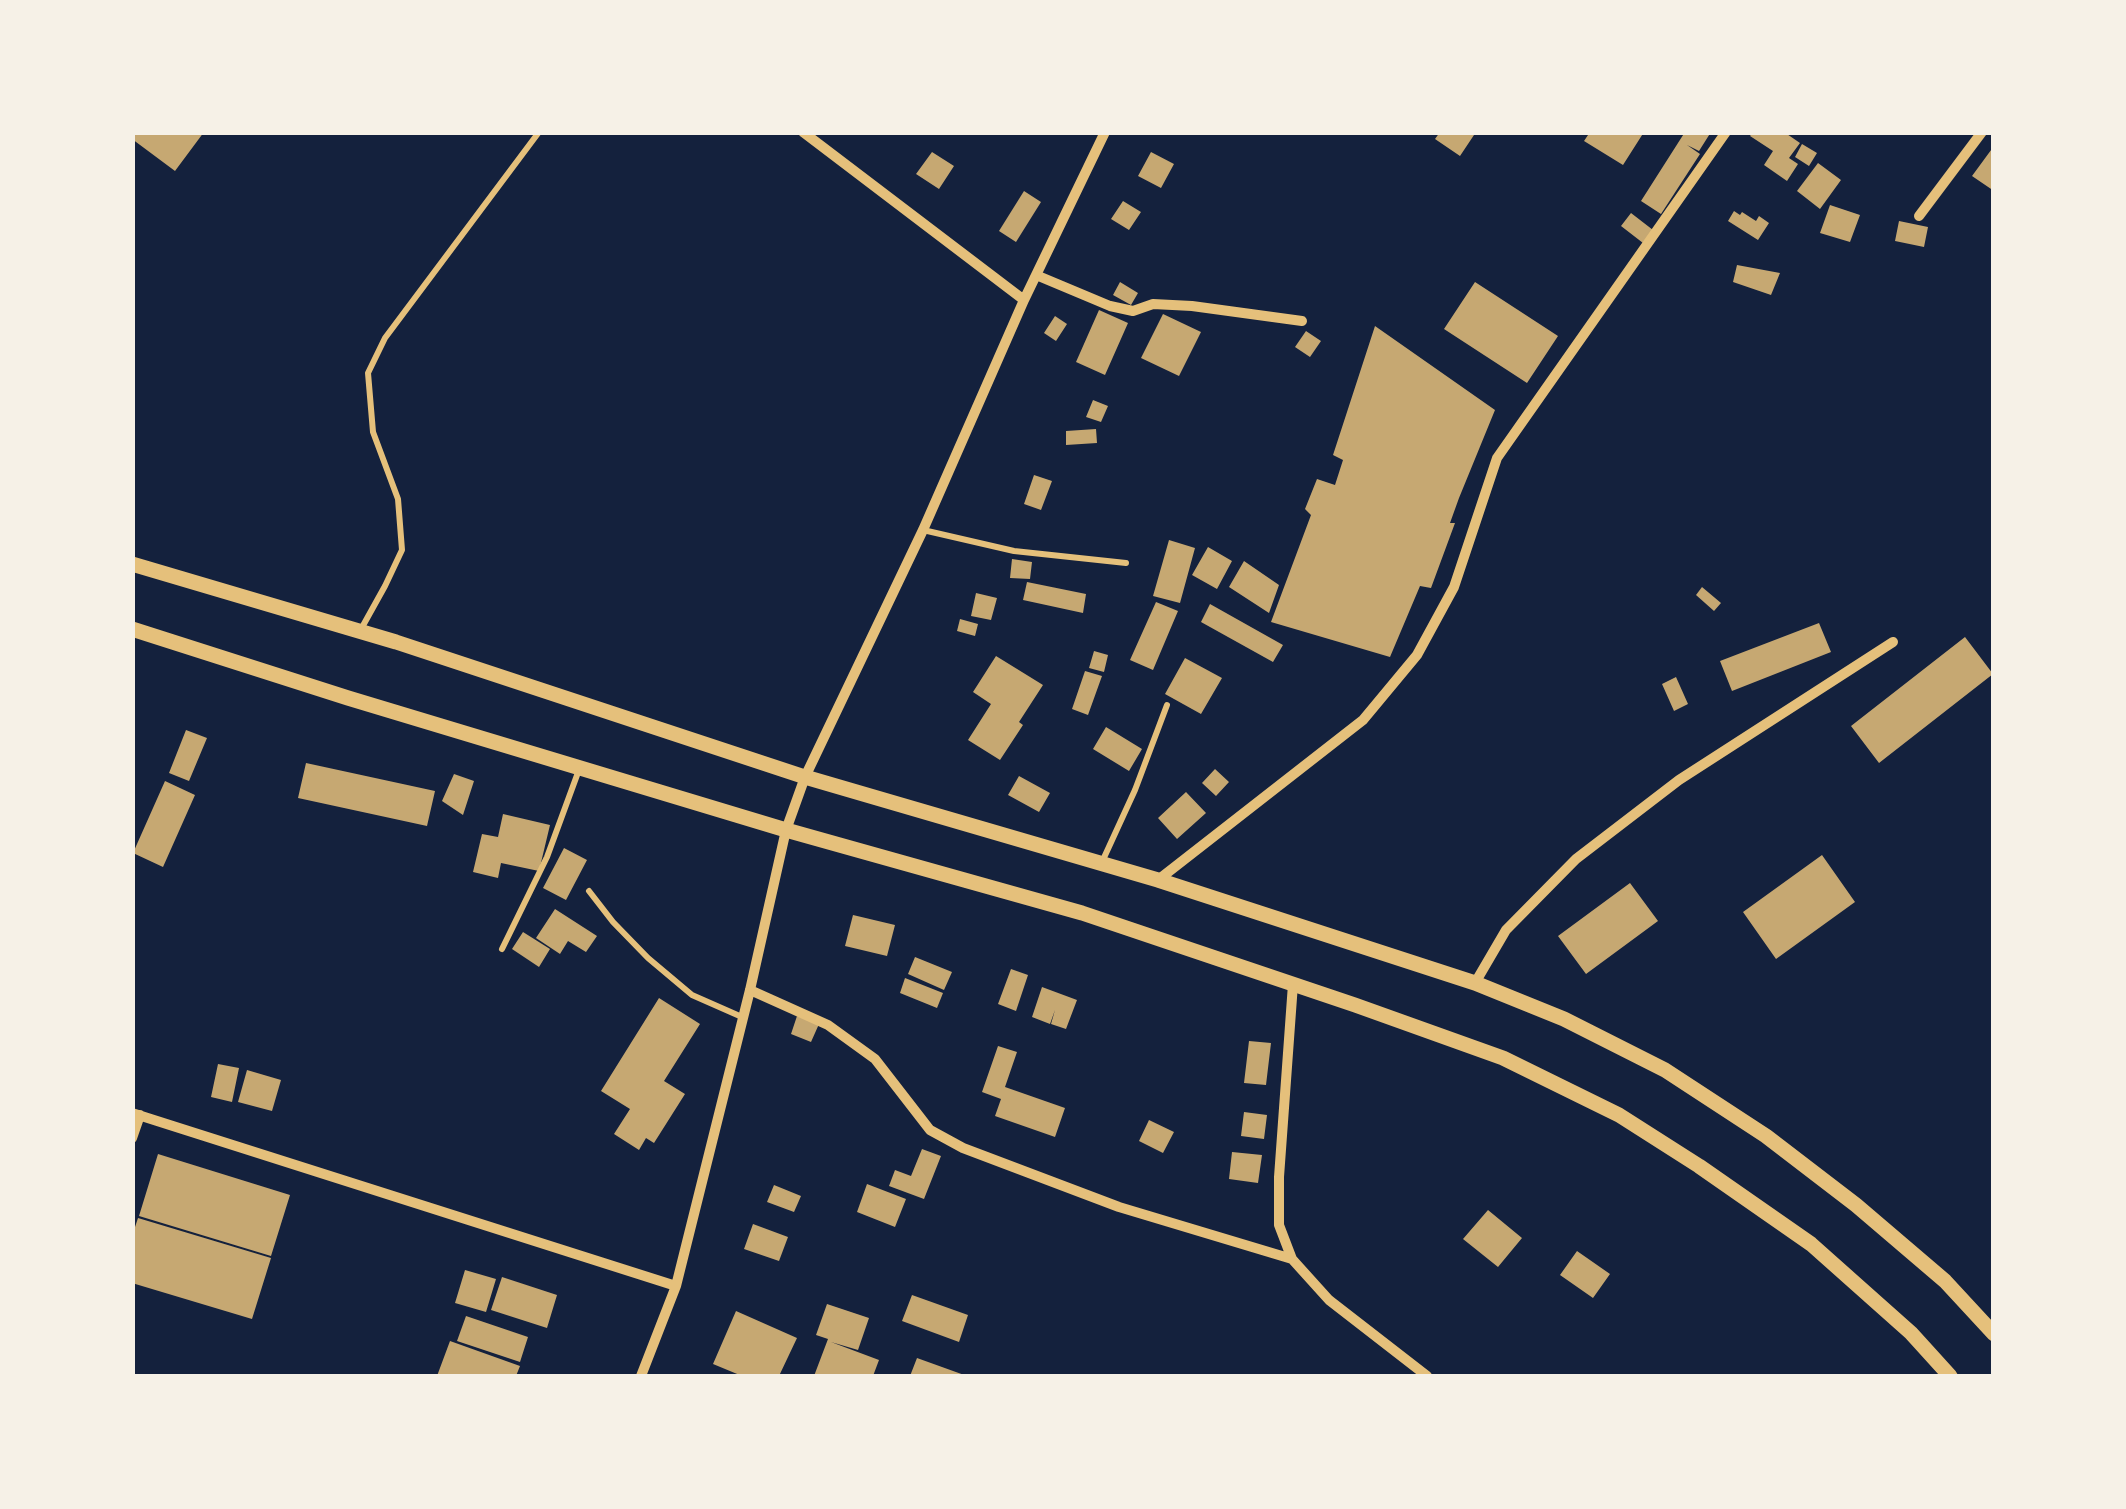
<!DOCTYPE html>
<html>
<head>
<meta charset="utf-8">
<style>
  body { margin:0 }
  #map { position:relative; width:2126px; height:1509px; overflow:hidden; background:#14213d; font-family:Helvetica,sans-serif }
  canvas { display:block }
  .frame { position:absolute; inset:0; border:135px solid #f6f1e7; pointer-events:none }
</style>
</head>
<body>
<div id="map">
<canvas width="2126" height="1509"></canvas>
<div class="frame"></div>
</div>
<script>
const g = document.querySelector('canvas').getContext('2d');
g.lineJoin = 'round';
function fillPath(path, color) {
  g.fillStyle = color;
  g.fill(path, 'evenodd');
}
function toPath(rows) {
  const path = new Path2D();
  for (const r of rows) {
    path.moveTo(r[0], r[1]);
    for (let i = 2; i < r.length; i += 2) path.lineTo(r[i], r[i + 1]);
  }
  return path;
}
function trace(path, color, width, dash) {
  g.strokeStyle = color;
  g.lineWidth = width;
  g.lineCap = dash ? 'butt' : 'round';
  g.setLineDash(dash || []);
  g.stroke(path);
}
fillPath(toPath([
  [132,132,204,132,175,171,132,139],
  [1440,132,1476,132,1460,156,1435,139],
  [1590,132,1644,132,1623,165,1584,141],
  [1685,132,1711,132,1699,151,1687,145,1700,154,1661,214,1641,201],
  [1753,132,1784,132,1800,143,1789,158,1798,164,1787,181,1764,165,1773,151,1750,136],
  [1802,144,1817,153,1809,166,1795,157],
  [1994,146,1994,191,1972,176],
  [932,152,954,166,939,189,916,174],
  [1151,152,1174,164,1161,188,1138,176],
  [1818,163,1841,180,1820,209,1797,191],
  [1024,191,1041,202,1016,242,999,231],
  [1123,201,1141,212,1129,230,1111,219],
  [1830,205,1860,215,1850,242,1820,233],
  [1734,211,1740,215,1742,212,1756,221,1759,216,1769,223,1758,240,1728,221],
  [1631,213,1653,230,1643,243,1621,226],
  [1899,221,1928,227,1924,247,1895,241],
  [1737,265,1780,273,1771,295,1733,282],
  [1120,282,1138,293,1131,305,1113,295],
  [1475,282,1558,336,1527,383,1444,329],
  [1099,310,1128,323,1105,375,1076,362],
  [1163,314,1201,332,1179,376,1141,358],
  [1055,316,1067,324,1056,341,1044,333],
  [1375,326,1495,410,1459,498,1450,523,1455,523,1431,588,1420,586,1390,657,1271,622,1311,515,1305,509,1317,479,1335,485,1343,460,1333,455],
  [1306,331,1321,341,1310,357,1295,347],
  [1093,400,1108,406,1101,422,1086,417],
  [1096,429,1097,443,1066,445,1066,431],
  [1034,475,1052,481,1041,510,1024,504],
  [1169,540,1195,548,1180,603,1153,596],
  [1208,547,1232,561,1217,589,1192,575],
  [1012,559,1032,562,1030,579,1010,578],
  [1244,561,1279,585,1269,613,1229,587],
  [1027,582,1086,594,1083,613,1023,600],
  [1702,587,1721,603,1714,611,1696,595],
  [976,593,997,598,991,620,971,616],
  [1156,602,1178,611,1153,670,1130,660],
  [1210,604,1283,645,1273,662,1201,622],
  [960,619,978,624,975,636,957,631],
  [1819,623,1831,652,1732,691,1720,661],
  [1965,637,1993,674,1879,763,1851,726],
  [1094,651,1108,655,1104,672,1089,668],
  [996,656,1043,685,1019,722,1023,725,1000,760,968,740,991,704,973,692],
  [1185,658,1222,678,1201,714,1165,694],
  [1085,671,1102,676,1088,715,1072,709],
  [1676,677,1688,704,1674,711,1662,684],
  [1106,727,1142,749,1129,771,1093,749],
  [186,730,207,738,189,781,169,773],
  [306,763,435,791,427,826,298,798],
  [1215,769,1229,782,1216,796,1202,783],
  [454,774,474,781,463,815,442,801],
  [1019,776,1050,793,1039,812,1008,795],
  [165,781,195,795,163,867,133,853],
  [1186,792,1206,813,1177,839,1158,818],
  [503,814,550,825,539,871,501,863,498,878,473,872,482,834,498,837],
  [564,848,587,860,566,900,543,888],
  [1822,855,1855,902,1776,959,1743,912],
  [1630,883,1658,921,1586,974,1558,936],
  [555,909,597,936,586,952,568,941,560,954,536,938],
  [853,915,895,925,887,956,845,946],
  [523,932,550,949,539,967,512,949],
  [915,957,952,972,944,990,908,974],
  [1011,969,1028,975,1016,1011,998,1004],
  [905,978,943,993,937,1008,900,993],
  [1042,987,1077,1000,1066,1029,1051,1024,1055,1010,1050,1024,1032,1017],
  [659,998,700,1024,664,1081,685,1094,654,1143,646,1138,639,1150,614,1134,630,1109,601,1091],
  [797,1016,819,1024,811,1042,791,1034],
  [1249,1041,1271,1043,1266,1085,1244,1083],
  [998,1046,1017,1052,1005,1087,1065,1108,1055,1137,995,1116,1001,1099,982,1092],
  [218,1064,239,1068,232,1102,211,1097],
  [247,1070,281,1080,272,1111,238,1102],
  [1244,1112,1267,1115,1264,1139,1241,1136],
  [1149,1120,1174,1132,1163,1153,1139,1141],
  [922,1149,941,1156,924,1199,889,1186,895,1170,911,1176],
  [1232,1152,1262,1155,1258,1183,1229,1179],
  [158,1154,290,1195,271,1256,139,1216],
  [867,1184,906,1199,895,1227,857,1212],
  [774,1185,801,1196,794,1212,767,1202],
  [1488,1210,1522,1238,1498,1267,1463,1239],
  [138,1218,271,1258,252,1319,132,1283,132,1236],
  [753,1224,788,1237,779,1261,744,1249],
  [1577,1251,1610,1274,1593,1298,1560,1275],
  [465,1270,496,1279,486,1312,455,1303],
  [502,1277,557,1295,547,1328,491,1310],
  [912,1295,968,1315,959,1342,902,1321],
  [827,1304,869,1318,858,1350,831,1342,879,1360,873,1376,814,1376,828,1339,816,1335],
  [736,1311,797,1338,779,1376,742,1376,713,1364],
  [466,1316,528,1337,520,1362,457,1341],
  [450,1341,520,1366,516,1376,437,1376],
  [917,1358,967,1376,910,1376]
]), '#c6a872');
trace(toPath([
  [923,530,1014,551,1126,563],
  [360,631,385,586,402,550,398,499,373,432,368,373,385,338,539,132],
  [1102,862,1135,790,1167,705],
  [589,891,613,922,648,958,692,995,742,1017],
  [502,949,547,857,580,767]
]), '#e5c07b', 6);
trace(toPath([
  [803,132,1024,300],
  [1919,216,1982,132],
  [1036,275,1110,306,1133,311,1153,304,1192,306,1302,321],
  [1158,880,1363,720,1417,655,1454,587,1497,458,1726,132],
  [1475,983,1506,930,1576,859,1679,780,1893,642],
  [1293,984,1279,1177,1279,1225,1292,1259,1329,1300,1427,1376],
  [750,990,828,1025,875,1059,930,1130,963,1148,1119,1207,1292,1259],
  [132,1113,676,1286],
  [132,1138,140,1115],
  [641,1376,676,1286,750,990,786,830,805,777,923,530,1024,300,1105,132]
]), '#e5c07b', 10);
trace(toPath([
  [132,564,396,642,805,777,1158,880,1475,983,1564,1019,1665,1070,1766,1136,1856,1205,1945,1281,1994,1334],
  [132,629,348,698,786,830,1082,913,1355,1005,1503,1058,1619,1115,1699,1166,1811,1244,1911,1333,1950,1376]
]), '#e5c07b', 15);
</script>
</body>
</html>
